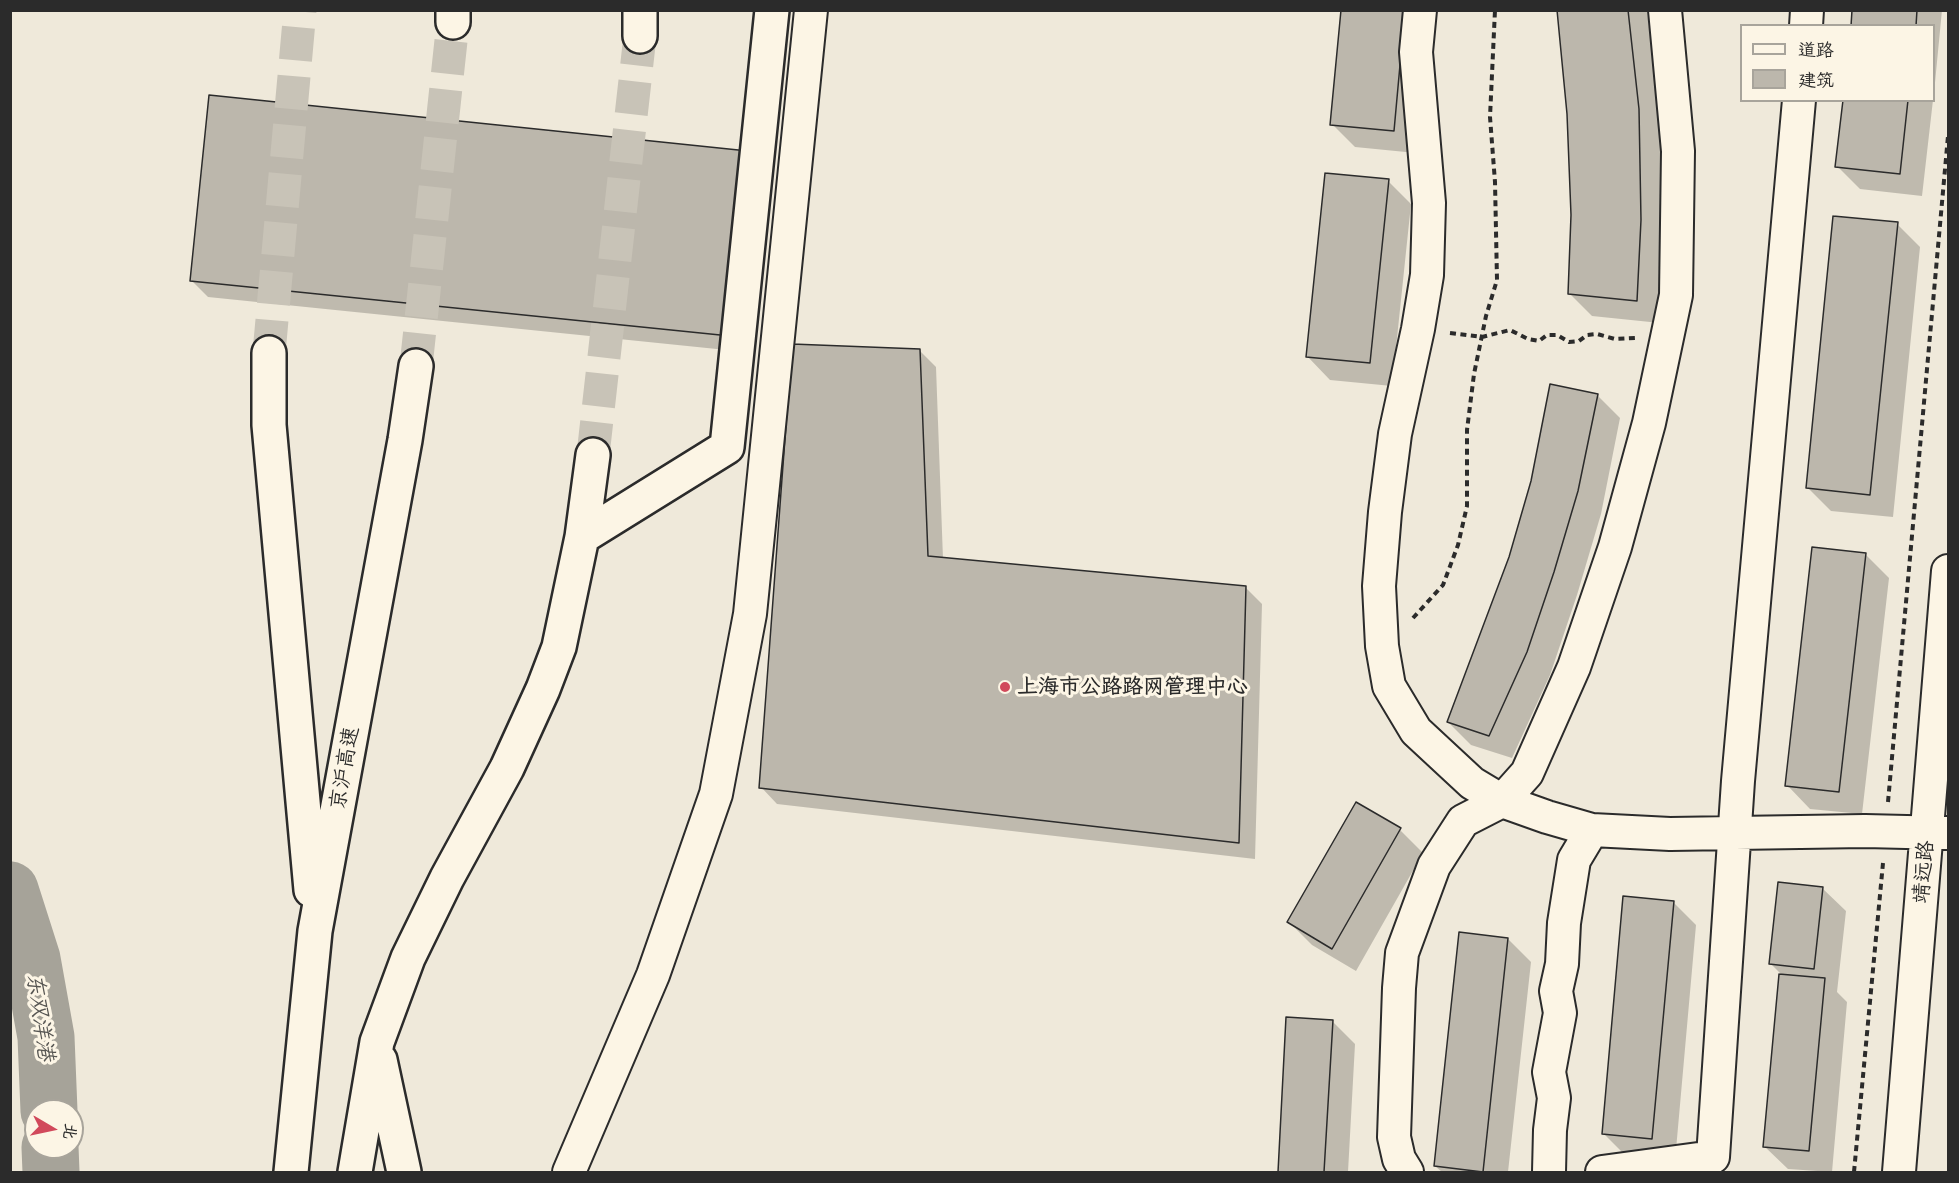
<!DOCTYPE html>
<html>
<head>
<meta charset="utf-8">
<style>
  body { margin:0 }
  #map { position:relative; width:1959px; height:1183px; overflow:hidden; background:#efe9da; font-family:"Comic Neue","LXGW WenKai TC",sans-serif }
  canvas { display:block }
  .frame { position:absolute; inset:0; border:12px solid #2b2b2b; pointer-events:none }
  .legend { position:absolute; left:1740px; top:24px; width:195px; height:78px; box-sizing:border-box; background:#fcf5e5; border:2px solid #a8a49b; margin:0; padding:8px 10px; list-style:none; font-size:18px; color:#2b2b2b }
  .legend li { display:flex; align-items:center; gap:12px; height:30px }
  .legend b { width:30px; border:2px solid #a8a49b }
  .north { position:absolute; left:24px; top:1099px; width:60px; height:60px; box-sizing:border-box; background:#fcf5e5; border:2px solid #a8a49b; border-radius:50%; rotate:99deg; font-size:16px; font-weight:700; line-height:24px; text-align:center; color:#2b2b2b }
  .north::after { content:''; display:block; margin:auto; width:21px; height:27px; background:#d1495b; clip-path:polygon(50% 0,100% 100%,50% 72%,0 100%) }
</style>
</head>
<body>
<div id="map">
<canvas width="1959" height="1183"></canvas>
<div class="frame"></div>
<ul class="legend">
<li><b style="height:8px;background:#fcf5e5"></b>道路</li>
<li><b style="height:16px;background:#bcb7ac"></b>建筑</li>
</ul>
<div class="north">北</div>
</div>
<script>
const g = document.querySelector('canvas').getContext('2d');
g.lineJoin = 'round';
function fillPath(path, color) {
  g.fillStyle = color;
  g.fill(path, 'evenodd');
}
function toPath(rows) {
  const path = new Path2D();
  for (const r of rows) {
    path.moveTo(r[0], r[1]);
    for (let i = 2; i < r.length; i += 2) path.lineTo(r[i], r[i + 1]);
  }
  return path;
}
function trace(path, color, width, dash) {
  g.strokeStyle = color;
  g.lineWidth = width;
  g.lineCap = dash ? 'butt' : 'round';
  g.setLineDash(dash || []);
  g.stroke(path);
}
function write(font, color, halo, rows, align = 'center') {
  g.font = font + ' "Comic Neue","LXGW WenKai TC",sans-serif';
  g.lineWidth = 6;
  g.setLineDash([]);
  g.textBaseline = 'middle';
  g.strokeStyle = halo;
  g.fillStyle = color;
  for (const [text, x, y, turn = 0] of rows) {
    g.save();
    g.translate(x, y);
    g.rotate((+turn || 0) * Math.PI / 180);
    g.textAlign = isNaN(turn) ? turn : align;
    if (halo) g.strokeText(text, 0, 0);
    g.fillText(text, 0, 0);
    g.restore();
  }
}
fillPath(toPath([
  [1430,10,1416,153,1355,147,1332,124],
  [1647,10,1661,133,1664,244,1660,323,1592,316,1569,293,1573,215,1569,114,1559,11],
  [1854,10,1942,10,1934,93,1934,26,1852,26],
  [1844,100,1933,100,1922,196,1860,189,1837,166],
  [748,152,746,352,208,297,191,280],
  [1388,181,1411,204,1392,386,1330,380,1307,356],
  [1897,224,1920,247,1893,517,1831,511,1808,488],
  [920,351,936,367,943,559,1246,588,1262,604,1255,859,777,804,761,787],
  [1597,395,1620,418,1601,514,1577,595,1550,675,1512,758,1471,745,1448,722],
  [1866,555,1889,578,1862,814,1810,809,1787,785],
  [1357,804,1400,830,1423,853,1356,971,1312,945,1289,922],
  [1822,888,1846,911,1837,992,1847,1002,1832,1172,1788,1169,1764,1146,1780,973,1771,964],
  [1673,902,1696,925,1675,1161,1627,1157,1604,1134],
  [1508,939,1531,962,1508,1172,1442,1172,1435,1166],
  [1288,1019,1332,1021,1355,1044,1348,1172,1279,1172]
]), '#0003');
trace(toPath([
  [10,890,32,959,46,1037,49,1111],
  [50,1147,51,1172]
]), '#a6a399', 57);
const building = toPath([
  [1341,10,1405,10,1394,131,1330,125,1341,10],
  [1628,10,1639,109,1641,220,1637,301,1568,294,1571,215,1567,114,1557,10,1628,10],
  [1852,10,1917,10,1916,26,1851,26,1852,10],
  [209,95,748,151,730,336,190,281,209,95],
  [1843,100,1908,100,1900,174,1835,167,1843,100],
  [1325,173,1389,179,1370,363,1306,357,1325,173],
  [1833,216,1898,222,1870,495,1806,488,1833,216],
  [792,344,920,349,928,556,1246,586,1239,843,759,788,792,344],
  [1550,384,1598,394,1578,491,1554,572,1527,652,1489,736,1447,722,1509,557,1531,481,1550,384],
  [1812,547,1866,553,1839,792,1785,786,1812,547],
  [1356,802,1401,828,1332,949,1287,922,1356,802],
  [1778,882,1823,887,1814,969,1769,964,1778,882],
  [1623,896,1674,901,1652,1139,1602,1134,1623,896],
  [1459,932,1508,938,1483,1172,1434,1166,1459,932],
  [1779,974,1825,978,1809,1151,1763,1147,1779,974],
  [1286,1017,1333,1020,1324,1172,1278,1172,1286,1017]
]);
fillPath(building, '#bcb7ac');
trace(building, '#2b2b2b', 1.5);
trace(toPath([
  [269,353,300,10],
  [416,366,453,22],
  [593,455,640,36]
]), '#c8c3b7', 33, [33, 16]);
const minor = toPath([
  [1420,10,1416,52,1429,203,1427,275,1418,329,1395,434,1385,512,1379,586,1382,646,1389,686,1416,731,1472,783,1502,801,1547,817,1592,830,1670,834,1865,831,1948,833],
  [1806,26,1807,10],
  [569,1172,653,975,716,794,750,614,811,10],
  [1407,1172,1399,1159,1394,1137,1399,988,1402,953,1434,866,1463,821,1502,801,1527,773,1574,667,1615,547,1649,423,1676,295,1678,151,1665,10],
  [1549,1172,1550,1130,1554,1098,1549,1072,1560,1013,1556,991,1562,964,1564,923,1574,860,1592,830],
  [1602,1172,1713,1157,1738,781,1799,100],
  [1899,1172,1948,571]
]);
const highway = toPath([
  [453,22,453,10],
  [640,36,640,10],
  [269,353,269,425,311,890],
  [582,537,727,447,772,10],
  [380,1060,404,1172],
  [291,1172,315,931,405,440,416,366],
  [355,1172,377,1042,408,958,447,878,507,768,543,689,559,647,582,537,593,455]
]);
trace(minor, '#2b2b2b', 36);
trace(highway, '#2b2b2b', 38);
trace(toPath([
  [1450,333,1482,337,1510,330,1528,339,1539,341,1547,335,1557,335,1569,342,1579,341,1587,335,1597,334,1615,339,1636,338],
  [1413,618,1443,585,1458,545,1467,506,1467,430,1474,374,1486,316,1497,280,1495,182,1490,117,1495,10],
  [1888,802,1948,136],
  [1854,1172,1883,863]
]), '#2b2b2b', 4, [6, 4.5]);
trace(minor, '#fcf5e5', 32);
trace(highway, '#fcf5e5', 33);
for (const [x, y, r, color] of [
  [1005,687,6,"#d1495b"]
]) {
  const dot = new Path2D();
  dot.arc(x, y, r, 0, 2 * Math.PI);
  g.fillStyle = color;
  g.fill(dot);
  trace(dot, '#fcf5e5', 2);
}
write('bold 21px', '#2b2b2b', '#fcf5e5', [
  ["上海市公路路网管理中心",1017,687]
], 'left');
write('21px', '#2b2b2b', '#fcf5e5', [
  ["京沪高速",345,768,-80],
  ["靖远路",1924,872,-85]
]);
write('italic 22px', '#565552', '#fcf5e5', [
  ["东双洋港",40,1017,82]
]);
</script>
</body>
</html>
